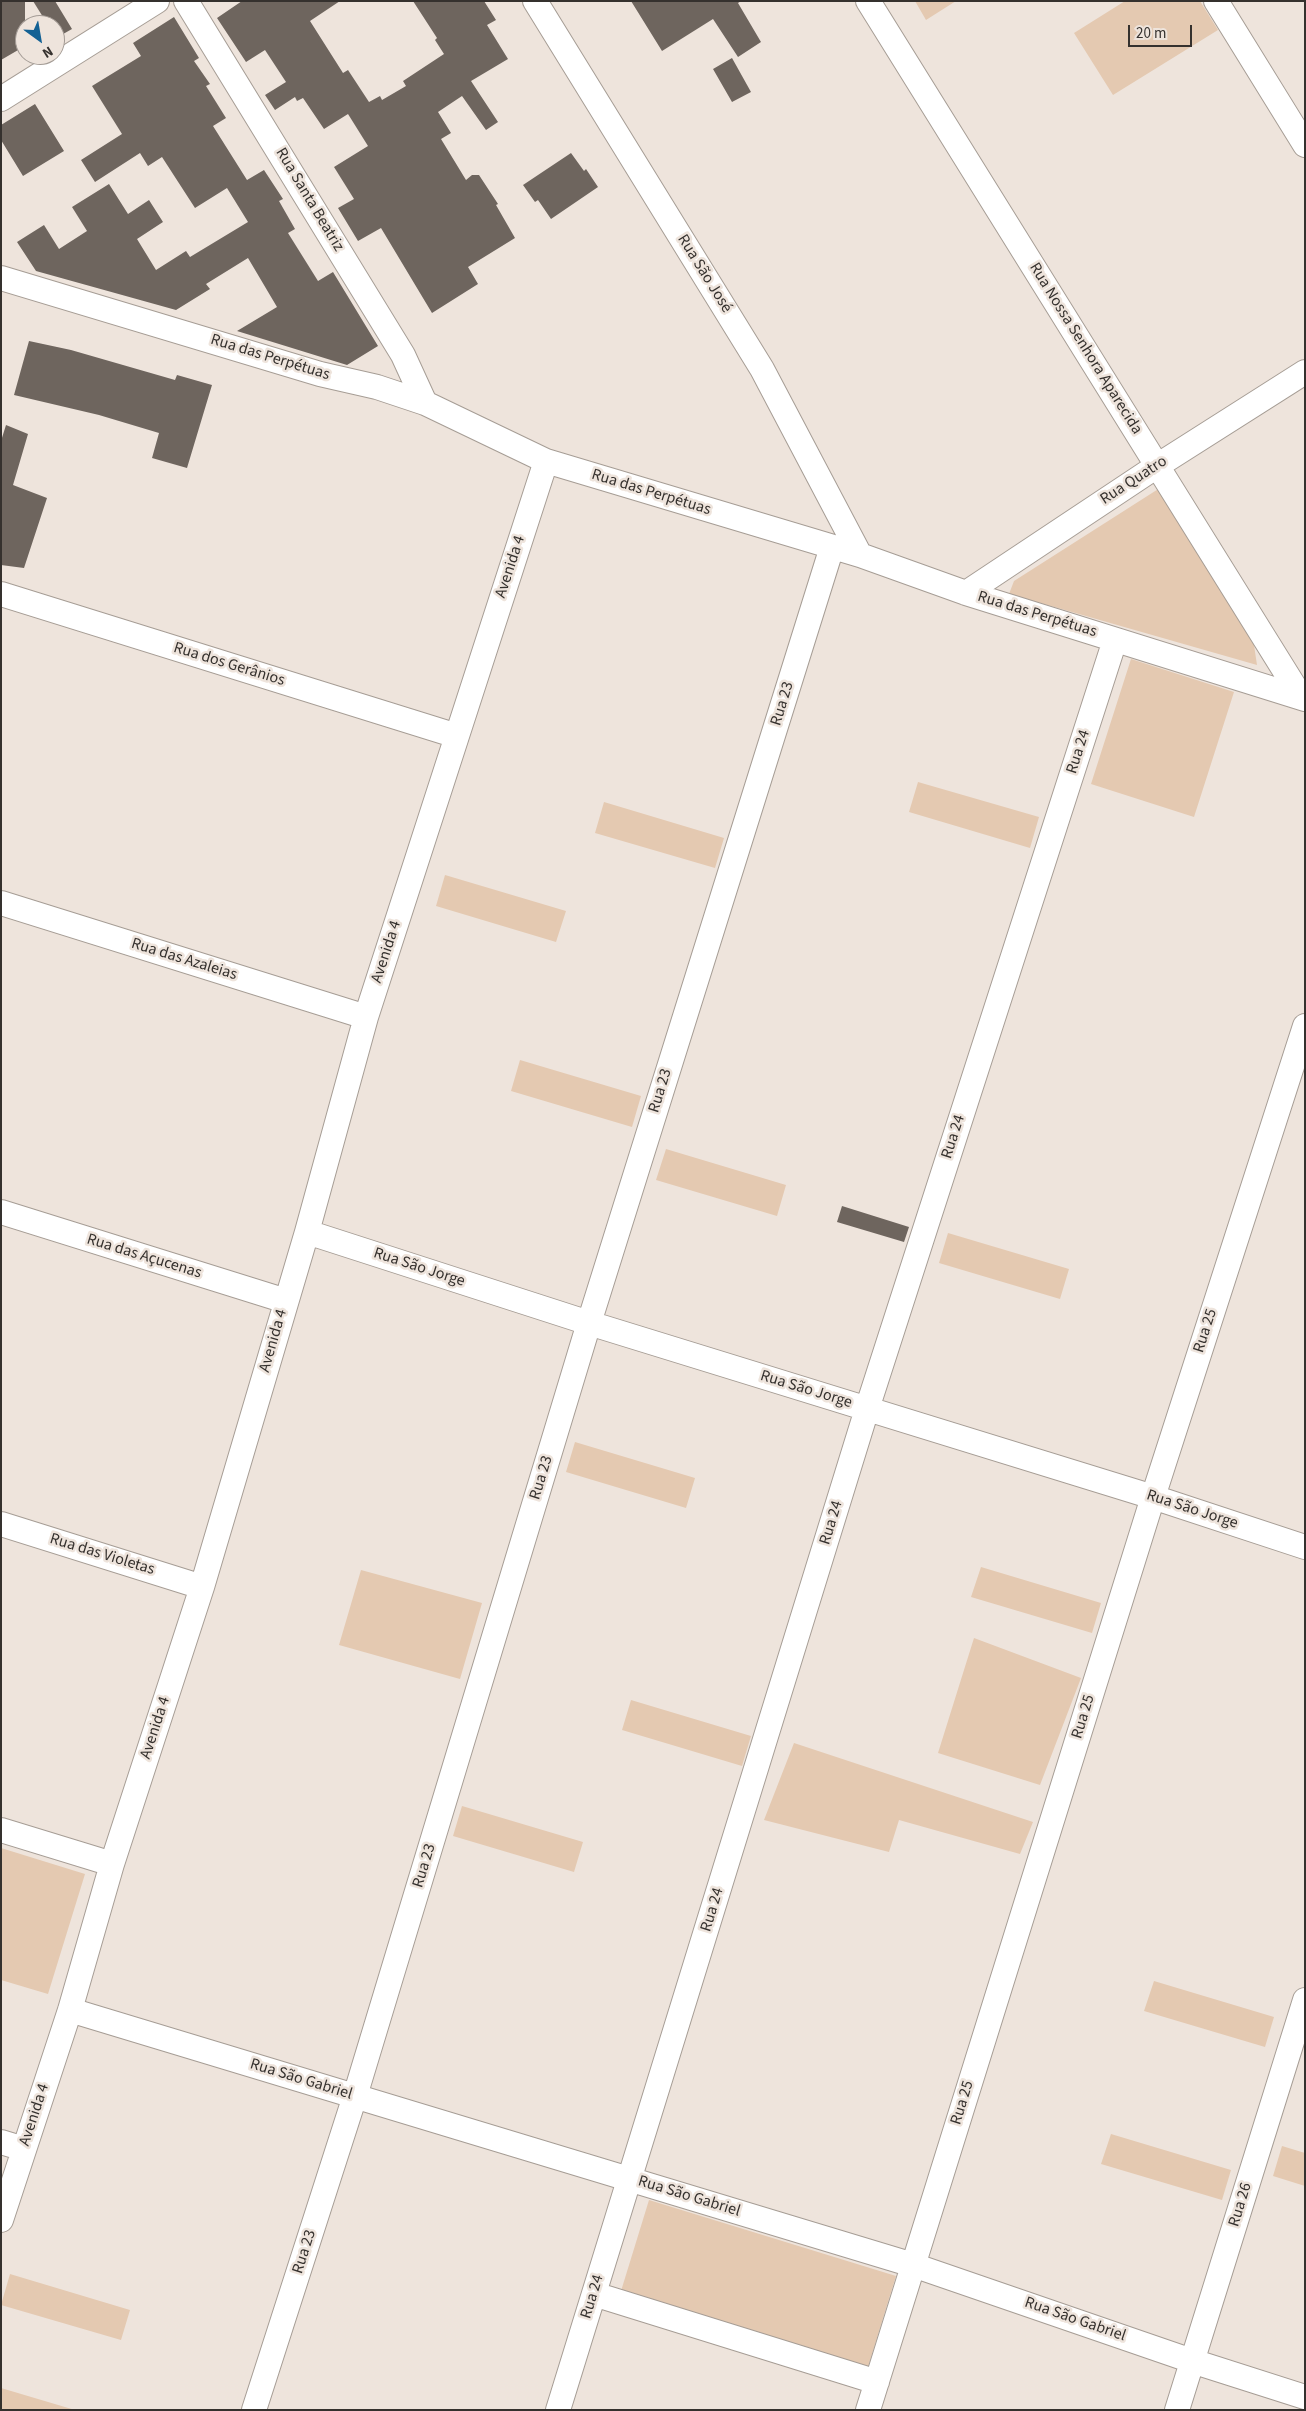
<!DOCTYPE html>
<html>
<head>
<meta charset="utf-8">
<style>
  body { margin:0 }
  #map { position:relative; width:1306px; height:2411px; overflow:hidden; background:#eee4dc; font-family:"Source Sans 3",sans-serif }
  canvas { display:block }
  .frame { position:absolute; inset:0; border:2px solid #35312e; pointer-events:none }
  .north { position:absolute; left:15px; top:15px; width:50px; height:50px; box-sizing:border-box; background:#eee4dc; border:1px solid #a49c96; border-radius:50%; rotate:148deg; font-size:14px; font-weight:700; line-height:20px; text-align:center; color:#35312e }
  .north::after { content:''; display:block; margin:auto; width:18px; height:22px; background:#136194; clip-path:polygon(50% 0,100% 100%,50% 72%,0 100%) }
  .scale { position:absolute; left:1128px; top:25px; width:64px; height:22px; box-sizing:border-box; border:2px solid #35312e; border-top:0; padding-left:6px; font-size:15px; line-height:18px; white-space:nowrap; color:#35312e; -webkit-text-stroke:4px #eee4dc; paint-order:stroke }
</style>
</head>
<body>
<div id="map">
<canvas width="1306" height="2411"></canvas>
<div class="frame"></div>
<div class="north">N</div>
<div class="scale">20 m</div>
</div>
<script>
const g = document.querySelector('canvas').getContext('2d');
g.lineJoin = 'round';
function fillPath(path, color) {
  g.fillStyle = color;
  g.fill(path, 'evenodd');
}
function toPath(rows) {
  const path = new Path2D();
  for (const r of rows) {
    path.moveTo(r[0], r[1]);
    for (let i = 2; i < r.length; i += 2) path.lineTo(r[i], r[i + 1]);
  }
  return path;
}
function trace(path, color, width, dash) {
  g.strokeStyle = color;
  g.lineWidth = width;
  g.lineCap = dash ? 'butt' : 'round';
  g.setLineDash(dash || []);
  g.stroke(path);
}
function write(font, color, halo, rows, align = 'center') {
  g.font = font + ' "Source Sans 3",sans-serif';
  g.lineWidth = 5;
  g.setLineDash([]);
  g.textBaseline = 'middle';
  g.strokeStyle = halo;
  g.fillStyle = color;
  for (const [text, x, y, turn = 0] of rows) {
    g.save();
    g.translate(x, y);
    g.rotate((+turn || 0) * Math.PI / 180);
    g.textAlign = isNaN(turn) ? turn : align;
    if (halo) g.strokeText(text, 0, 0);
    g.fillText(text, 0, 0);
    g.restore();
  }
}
fillPath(toPath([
  [915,1,956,1,926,20],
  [1125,1,1200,1,1218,30,1113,95,1074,33],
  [1163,486,1254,645,1257,665,1009,594,1014,581],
  [1131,659,1234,692,1194,817,1091,784],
  [918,782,1039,817,1030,848,909,812],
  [604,802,724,838,715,868,595,833],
  [445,875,566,911,556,942,436,906],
  [520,1060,641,1096,632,1127,511,1091],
  [666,1149,786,1185,777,1216,656,1180],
  [948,1233,1069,1269,1060,1299,939,1263],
  [575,1442,695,1478,686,1508,566,1472],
  [981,1567,1101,1603,1092,1633,971,1597],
  [361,1570,482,1603,460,1679,339,1645],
  [974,1638,1081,1678,1040,1785,938,1753],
  [631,1700,751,1736,742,1766,622,1730],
  [794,1743,1033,1822,1020,1854,899,1820,889,1852,764,1820],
  [462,1806,583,1842,574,1872,453,1836],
  [1,1848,85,1874,48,1994,1,1980],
  [1154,1981,1274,2017,1265,2047,1144,2011],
  [1111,2134,1231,2170,1222,2200,1101,2164],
  [1282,2146,1305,2153,1305,2186,1273,2176],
  [649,2200,896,2276,868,2367,621,2291],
  [10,2274,130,2310,121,2340,1,2305],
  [1,2388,75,2410,1,2410]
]), '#e4c9b1');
fillPath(toPath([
  [1,1,25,1,25,46,1,60],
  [33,1,55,1,72,29,56,38,55,25,48,25],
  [242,1,340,1,310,21,343,73,348,70,369,102,380,96,382,100,406,86,403,81,444,54,435,40,437,38,413,1,484,1,496,20,487,25,508,59,471,81,498,122,486,130,462,96,438,112,451,133,441,139,466,180,472,175,479,175,498,204,496,205,515,238,468,267,478,284,432,313,381,228,358,241,338,208,354,199,334,167,368,146,348,114,324,129,303,98,297,101,295,97,275,110,265,95,286,82,265,50,246,62,217,18],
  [631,1,741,1,738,3,761,42,738,57,713,19,662,51],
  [174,17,199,58,194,61,210,84,206,86,226,118,213,126,247,180,264,170,283,199,279,201,295,229,288,233,318,281,333,272,378,346,347,365,237,331,277,307,248,258,206,284,210,289,176,310,36,271,17,242,44,225,59,249,87,231,72,207,109,184,128,214,149,200,163,222,137,239,156,270,186,251,190,257,248,222,227,188,195,208,162,157,148,166,140,153,95,182,81,160,122,134,92,86,141,56,133,43],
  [732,58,751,92,732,102,713,69],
  [35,104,64,151,23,176,1,140,1,125],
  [571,153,584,171,586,169,598,187,551,219,538,200,535,202,523,185],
  [29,341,71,350,175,380,177,375,212,385,187,468,152,458,159,433,99,415,14,395],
  [6,425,28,434,13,485,47,498,24,568,1,565,1,441],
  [842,1206,909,1227,904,1242,837,1222]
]), '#6e655e');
const minor = toPath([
  [186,1,403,355,425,403],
  [535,1,762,369,860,555],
  [868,1,1301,697],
  [1216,1,1305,145],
  [1,99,157,1],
  [1,278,320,374,377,387,425,403,546,461,860,555,966,593,1305,699],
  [966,593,1157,466,1305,372],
  [1,594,457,736],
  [1,903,366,1017],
  [1,1212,286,1301],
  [307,1232,589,1323,1153,1497,1305,1547],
  [1,1524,202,1587],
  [1,1830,112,1864],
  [70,2010,913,2265,1192,2361,1305,2397],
  [1,2142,24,2149],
  [1,2220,70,2010,112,1864,202,1587,307,1232,366,1017,546,461],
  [594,2294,877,2382],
  [254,2410,355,2096,589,1323,832,547],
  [558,2410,867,1409,1115,640],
  [868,2410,1153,1497,1305,1026],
  [1177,2410,1305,2000]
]);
trace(minor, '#a69d95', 26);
trace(minor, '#fff', 24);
write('16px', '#35312e', '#eee4dc', [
  ["Rua Santa Beatriz",309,200,59],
  ["Rua São José",704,274,58],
  ["Rua Nossa Senhora Aparecida",1085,349,58],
  ["Rua das Perpétuas",270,358,17],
  ["Rua Quatro",1134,481,-33],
  ["Rua das Perpétuas",651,493,17],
  ["Avenida 4",511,567,-72],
  ["Rua das Perpétuas",1037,615,17],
  ["Rua dos Gerânios",229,665,17],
  ["Rua 23",783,704,-73],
  ["Rua 24",1079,752,-72],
  ["Avenida 4",387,952,-72],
  ["Rua das Azaleias",184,960,17],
  ["Rua 23",661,1091,-73],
  ["Rua 24",954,1137,-72],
  ["Rua das Açucenas",144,1257,17],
  ["Rua São Jorge",419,1268,18],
  ["Rua 25",1206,1331,-72],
  ["Avenida 4",274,1341,-74],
  ["Rua São Jorge",806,1390,17],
  ["Rua 23",542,1478,-73],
  ["Rua São Jorge",1192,1510,18],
  ["Rua 24",832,1523,-73],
  ["Rua das Violetas",102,1555,17],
  ["Rua 25",1084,1717,-73],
  ["Avenida 4",156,1728,-72],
  ["Rua 23",425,1866,-73],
  ["Rua 24",713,1910,-73],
  ["Rua São Gabriel",301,2080,17],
  ["Rua 25",963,2103,-73],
  ["Avenida 4",35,2115,-72],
  ["Rua São Gabriel",689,2197,17],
  ["Rua 26",1241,2205,-73],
  ["Rua 23",305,2252,-72],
  ["Rua 24",593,2297,-73],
  ["Rua São Gabriel",1075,2320,19]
]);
</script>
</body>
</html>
